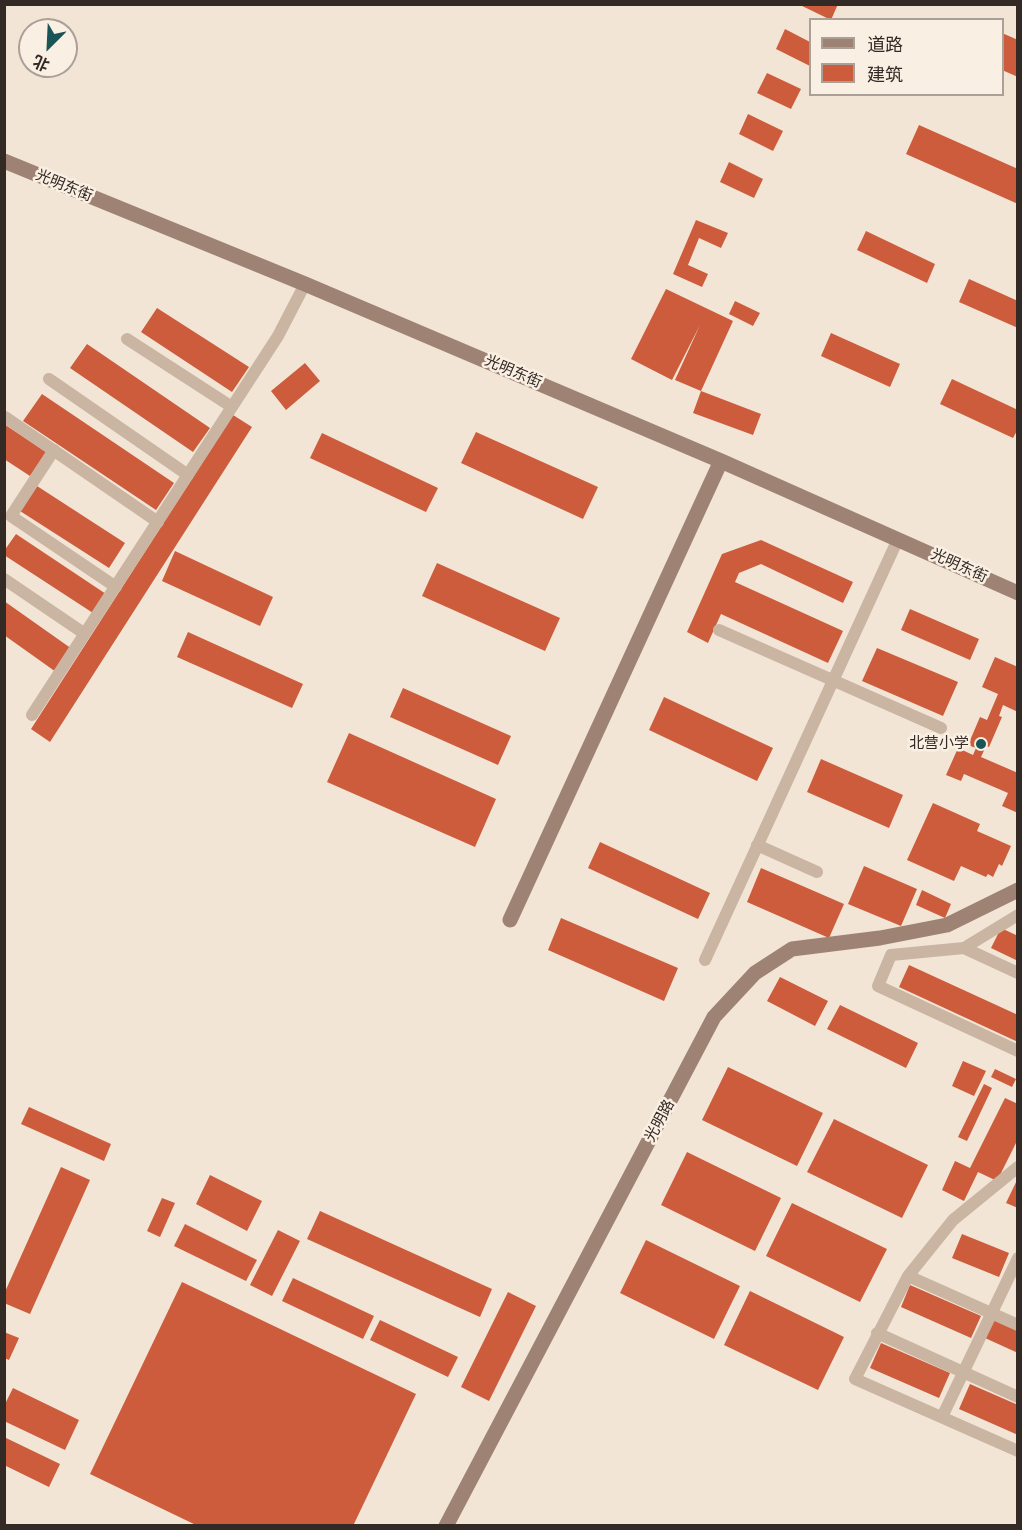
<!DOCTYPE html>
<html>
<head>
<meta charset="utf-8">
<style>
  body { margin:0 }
  #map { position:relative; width:1022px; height:1530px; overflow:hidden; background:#f2e5d6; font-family:Arial,"Noto Sans SC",sans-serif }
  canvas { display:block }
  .frame { position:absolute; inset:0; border:6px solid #342a25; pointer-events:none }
  .legend { position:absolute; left:809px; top:18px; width:195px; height:78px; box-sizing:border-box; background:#faefe3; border:2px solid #aba097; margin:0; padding:8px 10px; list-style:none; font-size:18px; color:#342a25 }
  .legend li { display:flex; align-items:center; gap:12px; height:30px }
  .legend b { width:30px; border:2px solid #aba097 }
  .north { position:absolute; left:18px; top:18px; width:60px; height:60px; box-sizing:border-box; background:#faefe3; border:2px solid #aba097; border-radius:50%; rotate:204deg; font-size:16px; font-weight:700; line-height:24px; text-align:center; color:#342a25 }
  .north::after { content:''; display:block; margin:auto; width:21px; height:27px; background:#195457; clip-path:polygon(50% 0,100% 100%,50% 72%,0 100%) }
</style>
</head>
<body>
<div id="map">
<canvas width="1022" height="1530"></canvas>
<div class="frame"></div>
<ul class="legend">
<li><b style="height:8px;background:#9e8374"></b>道路</li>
<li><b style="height:16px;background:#cc5c3b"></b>建筑</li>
</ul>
<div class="north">北</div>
</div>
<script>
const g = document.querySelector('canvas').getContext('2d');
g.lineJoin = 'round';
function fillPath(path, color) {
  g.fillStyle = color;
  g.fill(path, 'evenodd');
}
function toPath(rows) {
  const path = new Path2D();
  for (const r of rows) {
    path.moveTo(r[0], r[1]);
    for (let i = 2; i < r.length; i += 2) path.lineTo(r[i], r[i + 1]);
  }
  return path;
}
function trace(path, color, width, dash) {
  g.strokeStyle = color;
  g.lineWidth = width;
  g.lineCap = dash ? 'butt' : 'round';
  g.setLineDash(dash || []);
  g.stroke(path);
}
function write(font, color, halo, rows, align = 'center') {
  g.font = font + ' Arial,"Noto Sans SC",sans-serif';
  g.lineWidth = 5;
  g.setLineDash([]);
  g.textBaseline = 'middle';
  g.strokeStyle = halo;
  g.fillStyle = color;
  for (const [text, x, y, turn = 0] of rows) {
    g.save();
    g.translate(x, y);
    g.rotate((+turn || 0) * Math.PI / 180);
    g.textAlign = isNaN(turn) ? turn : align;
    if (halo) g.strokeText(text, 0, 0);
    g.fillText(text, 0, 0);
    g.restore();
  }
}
fillPath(toPath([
  [798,4,838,4,831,20],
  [785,29,810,42,810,66,776,49],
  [1002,33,1018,40,1018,77,1002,70],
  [767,73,801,89,791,109,757,93],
  [748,114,783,131,773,151,739,134],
  [919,125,1018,169,1018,204,906,154],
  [729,162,763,179,754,198,720,182],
  [696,220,728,233,721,248,699,238,688,265,708,274,702,287,673,274],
  [866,231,935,264,927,283,857,250],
  [969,279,1018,301,1018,328,959,302],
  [666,289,733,321,701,391,675,380,700,325,672,380,631,359],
  [735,301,760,313,753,326,729,314],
  [157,308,249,367,232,392,141,332],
  [831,333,900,364,890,387,821,356],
  [87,344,210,428,193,452,70,368],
  [305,363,320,381,286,410,271,391],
  [952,379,1018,410,1018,429,1013,438,940,404],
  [701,391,761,414,753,435,693,413],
  [42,394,174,483,156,510,23,421],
  [233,415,252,427,50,742,31,729],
  [4,424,46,452,30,476,4,459],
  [476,432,598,487,583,519,461,463],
  [322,433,438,488,426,512,310,458],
  [37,486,125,543,109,568,20,511],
  [16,534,106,594,93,613,4,555,4,551],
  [761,540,853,582,843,603,761,564,739,573,735,582,843,631,828,663,721,614,708,643,687,632,722,554],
  [175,551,273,597,260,626,162,581],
  [437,563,560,618,545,651,422,596],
  [4,601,72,649,56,672,4,635],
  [910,609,979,639,970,660,901,630],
  [188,632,303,684,292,708,177,657],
  [877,648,958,682,943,716,862,681],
  [995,657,1018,667,1018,712,1003,705,999,716,1002,717,989,747,986,746,981,757,1018,773,1018,813,1002,806,1008,793,964,774,961,781,946,775,958,748,973,755,976,748,968,745,980,717,987,720,998,694,982,687],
  [403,688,511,736,498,765,390,717],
  [664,697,773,748,757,781,649,730],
  [349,733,496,799,475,847,327,782],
  [821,759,903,795,889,828,807,792],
  [933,803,980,824,977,831,1011,846,1002,866,999,864,993,877,988,874,986,877,961,866,954,881,907,860],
  [600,842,710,893,698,919,588,868],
  [864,866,917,889,901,926,848,904],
  [761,868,844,904,829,938,747,902],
  [922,890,951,904,945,918,916,905],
  [561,918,678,968,664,1001,548,950],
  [1001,928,1018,936,1018,961,991,948],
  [909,965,1018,1015,1018,1042,899,987],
  [780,977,828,1001,815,1026,767,1001],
  [840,1005,918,1043,906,1068,827,1029],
  [963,1061,986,1071,974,1096,952,1086],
  [728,1067,823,1113,797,1166,702,1120],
  [995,1069,1016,1079,1012,1087,991,1077],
  [984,1084,992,1088,967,1141,958,1137],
  [1005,1098,1018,1104,1018,1139,997,1181,978,1172,964,1201,942,1190,955,1161,970,1168],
  [29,1107,111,1144,104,1161,21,1124],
  [834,1119,928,1165,902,1218,807,1172],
  [687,1152,781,1198,755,1251,661,1205],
  [61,1167,90,1180,30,1314,4,1303,4,1294],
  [210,1175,262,1201,247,1231,196,1204],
  [1018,1178,1018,1208,1006,1203],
  [162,1198,175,1203,160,1237,147,1231],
  [792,1203,887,1249,860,1302,766,1256],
  [320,1211,492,1289,480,1317,307,1239],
  [185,1224,257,1260,246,1281,174,1246],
  [278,1230,300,1241,272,1296,250,1285],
  [962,1234,1009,1253,999,1277,952,1258],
  [646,1240,740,1286,714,1339,620,1293],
  [293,1278,374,1316,363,1339,282,1301],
  [182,1282,416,1394,353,1526,198,1526,90,1474],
  [910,1285,981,1316,971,1338,901,1307],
  [750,1291,844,1337,818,1390,724,1345],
  [508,1292,536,1306,489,1401,461,1387],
  [996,1313,1018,1323,1018,1353,985,1338],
  [380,1320,458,1357,448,1377,370,1340],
  [4,1332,19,1338,9,1360,4,1358],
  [881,1343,950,1373,939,1398,870,1368],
  [970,1384,1018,1405,1018,1435,959,1409],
  [13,1388,79,1420,65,1450,4,1421,4,1406],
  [4,1437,60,1464,49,1487,4,1465]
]), '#cc5c3b');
trace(toPath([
  [127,339,232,407],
  [49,379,188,475],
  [5,417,158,522],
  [54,450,11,516,116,587],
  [4,579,85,634],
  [719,630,941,728],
  [32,715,278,336,305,284],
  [757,845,817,872],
  [1018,915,964,948,891,955,878,986,1018,1051],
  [964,948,1018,973],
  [705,960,898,539],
  [1018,1167,953,1220,908,1276,855,1379,1018,1451],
  [908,1276,1018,1325],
  [877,1333,1018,1397],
  [942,1417,1018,1258]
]), '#cab4a2', 12);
trace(toPath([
  [4,161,305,284,721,461,1018,593],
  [510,920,721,461],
  [446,1526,714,1017,755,973,792,949,880,938,947,925,1018,890]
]), '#9e8374', 15);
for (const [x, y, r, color] of [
  [981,744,6,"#195457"]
]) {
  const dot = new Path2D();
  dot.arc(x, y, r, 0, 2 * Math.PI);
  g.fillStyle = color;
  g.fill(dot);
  trace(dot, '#faefe3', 2);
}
write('15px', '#342a25', '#faefe3', [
  ["光明东街",64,186,22],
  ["光明东街",513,372,23],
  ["光明东街",959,566,24],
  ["光明路",660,1121,-62]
]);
write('15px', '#342a25', '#faefe3', [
  ["北营小学",969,744]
], 'right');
</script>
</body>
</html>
